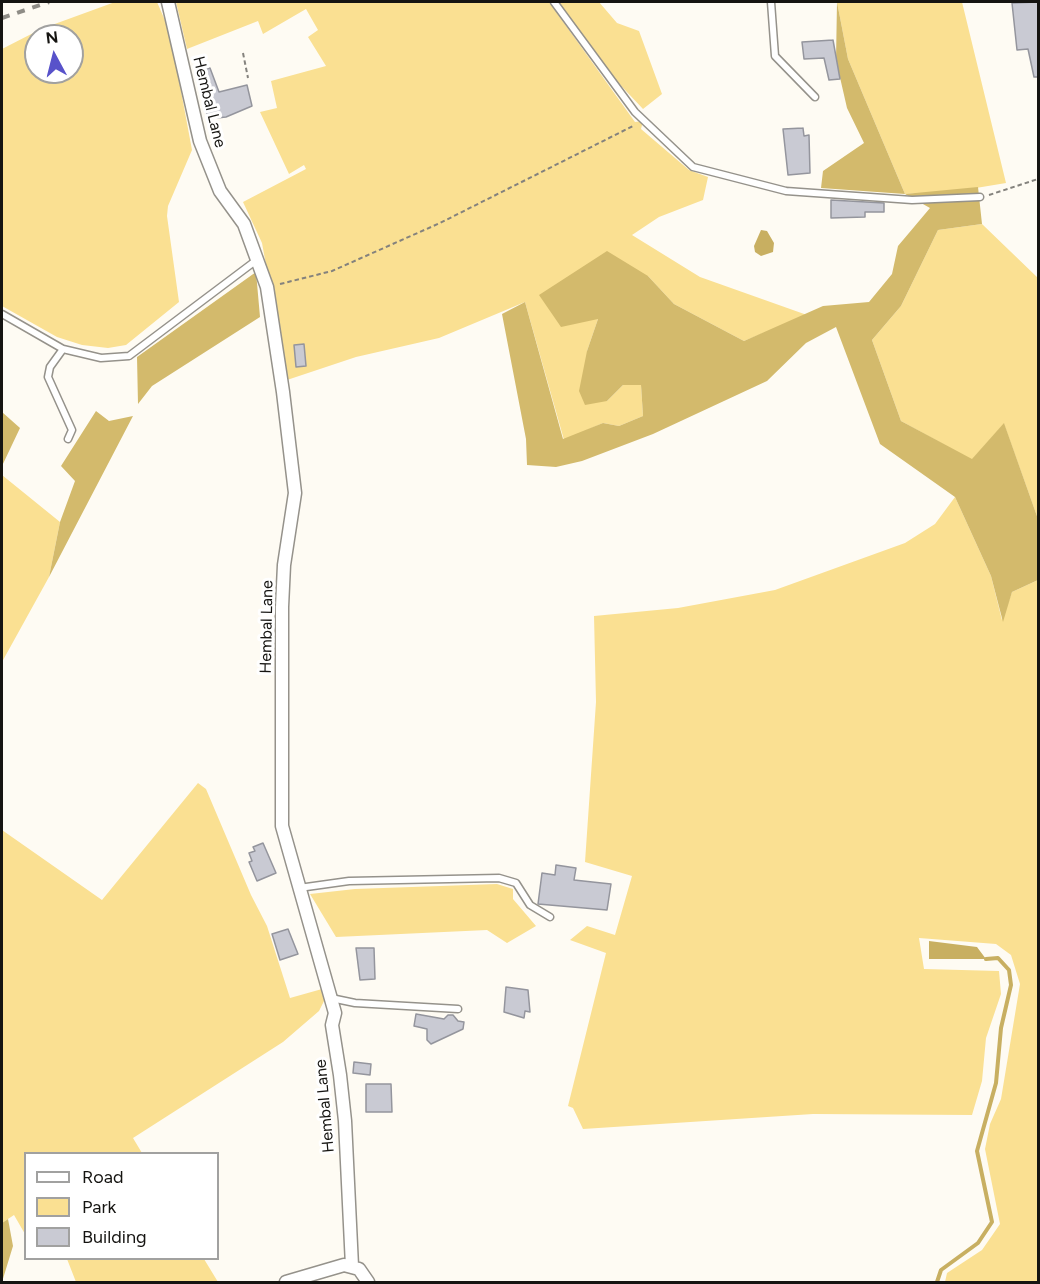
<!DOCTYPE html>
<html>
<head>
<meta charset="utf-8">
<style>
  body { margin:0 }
  #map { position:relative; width:1040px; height:1284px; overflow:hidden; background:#fefbf3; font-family:Figtree,sans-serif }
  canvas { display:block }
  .frame { position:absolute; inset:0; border:3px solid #151411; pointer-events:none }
  .legend { position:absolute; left:24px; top:1152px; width:195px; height:108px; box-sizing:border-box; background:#fff; border:2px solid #a1a1a0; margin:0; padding:8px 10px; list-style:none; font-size:18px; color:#151411 }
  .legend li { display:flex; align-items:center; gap:12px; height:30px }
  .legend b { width:30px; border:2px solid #a1a1a0 }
  .north { position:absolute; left:24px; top:24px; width:60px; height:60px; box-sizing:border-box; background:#fff; border:2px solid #a1a1a0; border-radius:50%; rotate:353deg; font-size:16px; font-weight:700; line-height:24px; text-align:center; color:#151411 }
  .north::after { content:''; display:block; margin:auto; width:21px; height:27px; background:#5852ca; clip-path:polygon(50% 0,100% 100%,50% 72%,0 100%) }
</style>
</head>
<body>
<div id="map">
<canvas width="1040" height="1284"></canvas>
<div class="frame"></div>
<ul class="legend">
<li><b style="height:8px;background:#fff"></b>Road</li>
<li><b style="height:16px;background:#fae092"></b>Park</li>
<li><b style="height:16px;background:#c9cad3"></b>Building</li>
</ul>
<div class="north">N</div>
</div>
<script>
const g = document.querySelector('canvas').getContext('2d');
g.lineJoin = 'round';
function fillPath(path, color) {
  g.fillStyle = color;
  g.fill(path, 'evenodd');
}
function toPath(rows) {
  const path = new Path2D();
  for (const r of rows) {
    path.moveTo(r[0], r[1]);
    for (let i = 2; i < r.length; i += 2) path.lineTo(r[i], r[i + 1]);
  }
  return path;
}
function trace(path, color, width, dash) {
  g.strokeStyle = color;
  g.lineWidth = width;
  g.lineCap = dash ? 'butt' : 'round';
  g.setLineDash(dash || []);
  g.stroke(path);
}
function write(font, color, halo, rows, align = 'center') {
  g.font = font + ' Figtree,sans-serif';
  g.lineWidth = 6;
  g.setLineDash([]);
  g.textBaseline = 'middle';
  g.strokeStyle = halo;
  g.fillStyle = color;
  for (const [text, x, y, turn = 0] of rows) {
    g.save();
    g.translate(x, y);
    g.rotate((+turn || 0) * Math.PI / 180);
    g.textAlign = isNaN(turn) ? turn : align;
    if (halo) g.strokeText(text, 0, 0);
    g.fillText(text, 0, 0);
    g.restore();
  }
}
fillPath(toPath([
  [115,2,157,2,170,32,192,150,168,206,167,216,179,302,126,345,108,348,82,345,57,337,2,306,2,49,41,29],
  [36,36,72,36,72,72,36,72],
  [176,2,549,2,635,122,643,121,641,129,689,170,708,177,703,200,659,217,632,235,700,277,807,315,744,341,674,304,648,276,598,319,587,351,607,401,623,385,641,385,643,416,619,426,603,423,564,440,525,302,439,338,356,357,287,380,262,243,243,202,306,169,304,165,289,174,260,112,277,108,271,81,326,66,308,37,318,30,306,9,263,34,258,21,187,49],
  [558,2,599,2,617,23,639,31,662,94,643,109,609,73],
  [837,2,962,2,1006,183,958,191,905,194,848,59],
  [982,224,1038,278,1038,519,1004,424,972,460,901,421,872,340,901,306,938,230],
  [2,475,60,522,49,577,2,662],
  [955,497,991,576,1002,620,1012,592,1038,580,1038,1282,945,1282,947,1273,982,1250,1000,1224,985,1149,990,1124,1001,1099,1020,984,1011,955,996,944,919,938,924,969,999,971,1001,994,986,1038,982,1081,972,1115,813,1114,583,1129,573,1108,568,1106,606,953,570,940,587,926,615,935,632,876,585,862,596,702,594,616,678,608,775,590,905,543,935,524],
  [198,783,206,789,251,895,267,926,290,998,322,989,325,999,319,1011,283,1042,133,1138,142,1153,26,1154,25,1234,14,1215,2,1223,2,830,102,900],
  [497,884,513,889,513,899,536,926,507,943,487,930,336,937,310,894,355,889],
  [67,1259,204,1259,218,1282,76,1282]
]), '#fae092');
fillPath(toPath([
  [837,2,848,59,905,194,978,187,982,224,938,230,901,306,872,340,901,421,972,459,1004,423,1038,519,1038,580,1012,592,1003,622,991,576,955,497,880,444,836,327,806,343,767,381,653,434,582,461,556,467,527,465,526,439,502,314,525,302,563,439,603,423,619,426,643,416,641,385,623,385,607,401,585,405,579,391,587,351,598,319,561,327,539,295,607,251,648,276,674,304,744,341,823,306,869,302,892,274,898,246,930,208,905,194,821,188,823,171,864,143,847,108,836,60],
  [256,272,260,317,152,386,138,404,137,357],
  [96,411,109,421,133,416,49,577,60,522,75,481,61,466],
  [2,412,20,428,2,466],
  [8,1219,13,1246,2,1282,2,1223]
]), '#d3ba6c');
fillPath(toPath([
  [761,230,767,231,774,243,773,252,761,256,755,252,754,246],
  [929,941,977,947,986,959,929,959]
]), '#c8af61');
trace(toPath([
  [937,1282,941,1270,978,1243,992,1222,977,1151,996,1083,1001,1028,1011,985,1009,970,998,958,986,959]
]), '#c8af61', 4);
const building = toPath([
  [1038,2,1038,77,1034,77,1028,49,1017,50,1012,3,1038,2],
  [833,40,840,79,829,80,824,58,804,59,802,42,833,40],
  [210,68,219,92,247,85,252,106,226,117,208,119,197,72,210,68],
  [803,128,804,136,809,135,810,173,788,175,783,129,803,128],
  [831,200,884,203,884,212,865,212,865,217,831,218,831,200],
  [304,344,306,366,296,367,294,345,304,344],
  [263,843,276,873,257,881,249,862,252,861,249,853,255,851,253,847,263,843],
  [556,865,576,868,574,880,611,884,607,910,538,904,542,873,555,875,556,865],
  [288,929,298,954,280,960,272,934,288,929],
  [356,948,374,948,375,979,360,980,356,948],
  [506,987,528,990,530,1012,525,1011,524,1018,504,1012,506,987],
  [416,1014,444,1019,448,1015,453,1015,458,1021,464,1022,463,1029,431,1044,427,1040,427,1029,414,1026,416,1014],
  [354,1062,371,1064,370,1075,353,1073,354,1062],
  [366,1084,391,1084,392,1112,366,1112,366,1084]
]);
fillPath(building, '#c9cad3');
trace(building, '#94959d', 1.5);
const service = toPath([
  [554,2,635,112,693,167,786,191,912,200,980,197],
  [771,2,775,56,815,97],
  [2,314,63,349,101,358,129,356,258,259],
  [63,349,50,367,48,377,72,430,68,439],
  [299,888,349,881,499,878,516,883,530,905,550,917],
  [331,998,355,1003,458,1009]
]);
const minor = toPath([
  [168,2,200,141,220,191,244,224,267,287,283,392,295,493,284,565,282,607,282,826,335,1013,332,1025,340,1075,345,1121,352,1266],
  [286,1282,344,1265,359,1269,368,1282]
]);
trace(service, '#95928b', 9);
trace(minor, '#95928b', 15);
trace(toPath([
  [243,53,248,78],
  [989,195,1038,179],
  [280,284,332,271,440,223,635,125]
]), '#84827d', 2, [4.5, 3]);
trace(service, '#fff', 6);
trace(minor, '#fff', 12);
trace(toPath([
  [2,18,49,2]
]), '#8e8c86', 4, [8, 8]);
write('16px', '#151411', '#fff', [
  ["Hembal Lane",209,102,76],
  ["Hembal Lane",267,627,-89],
  ["Hembal Lane",325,1106,-95]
]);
</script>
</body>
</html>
